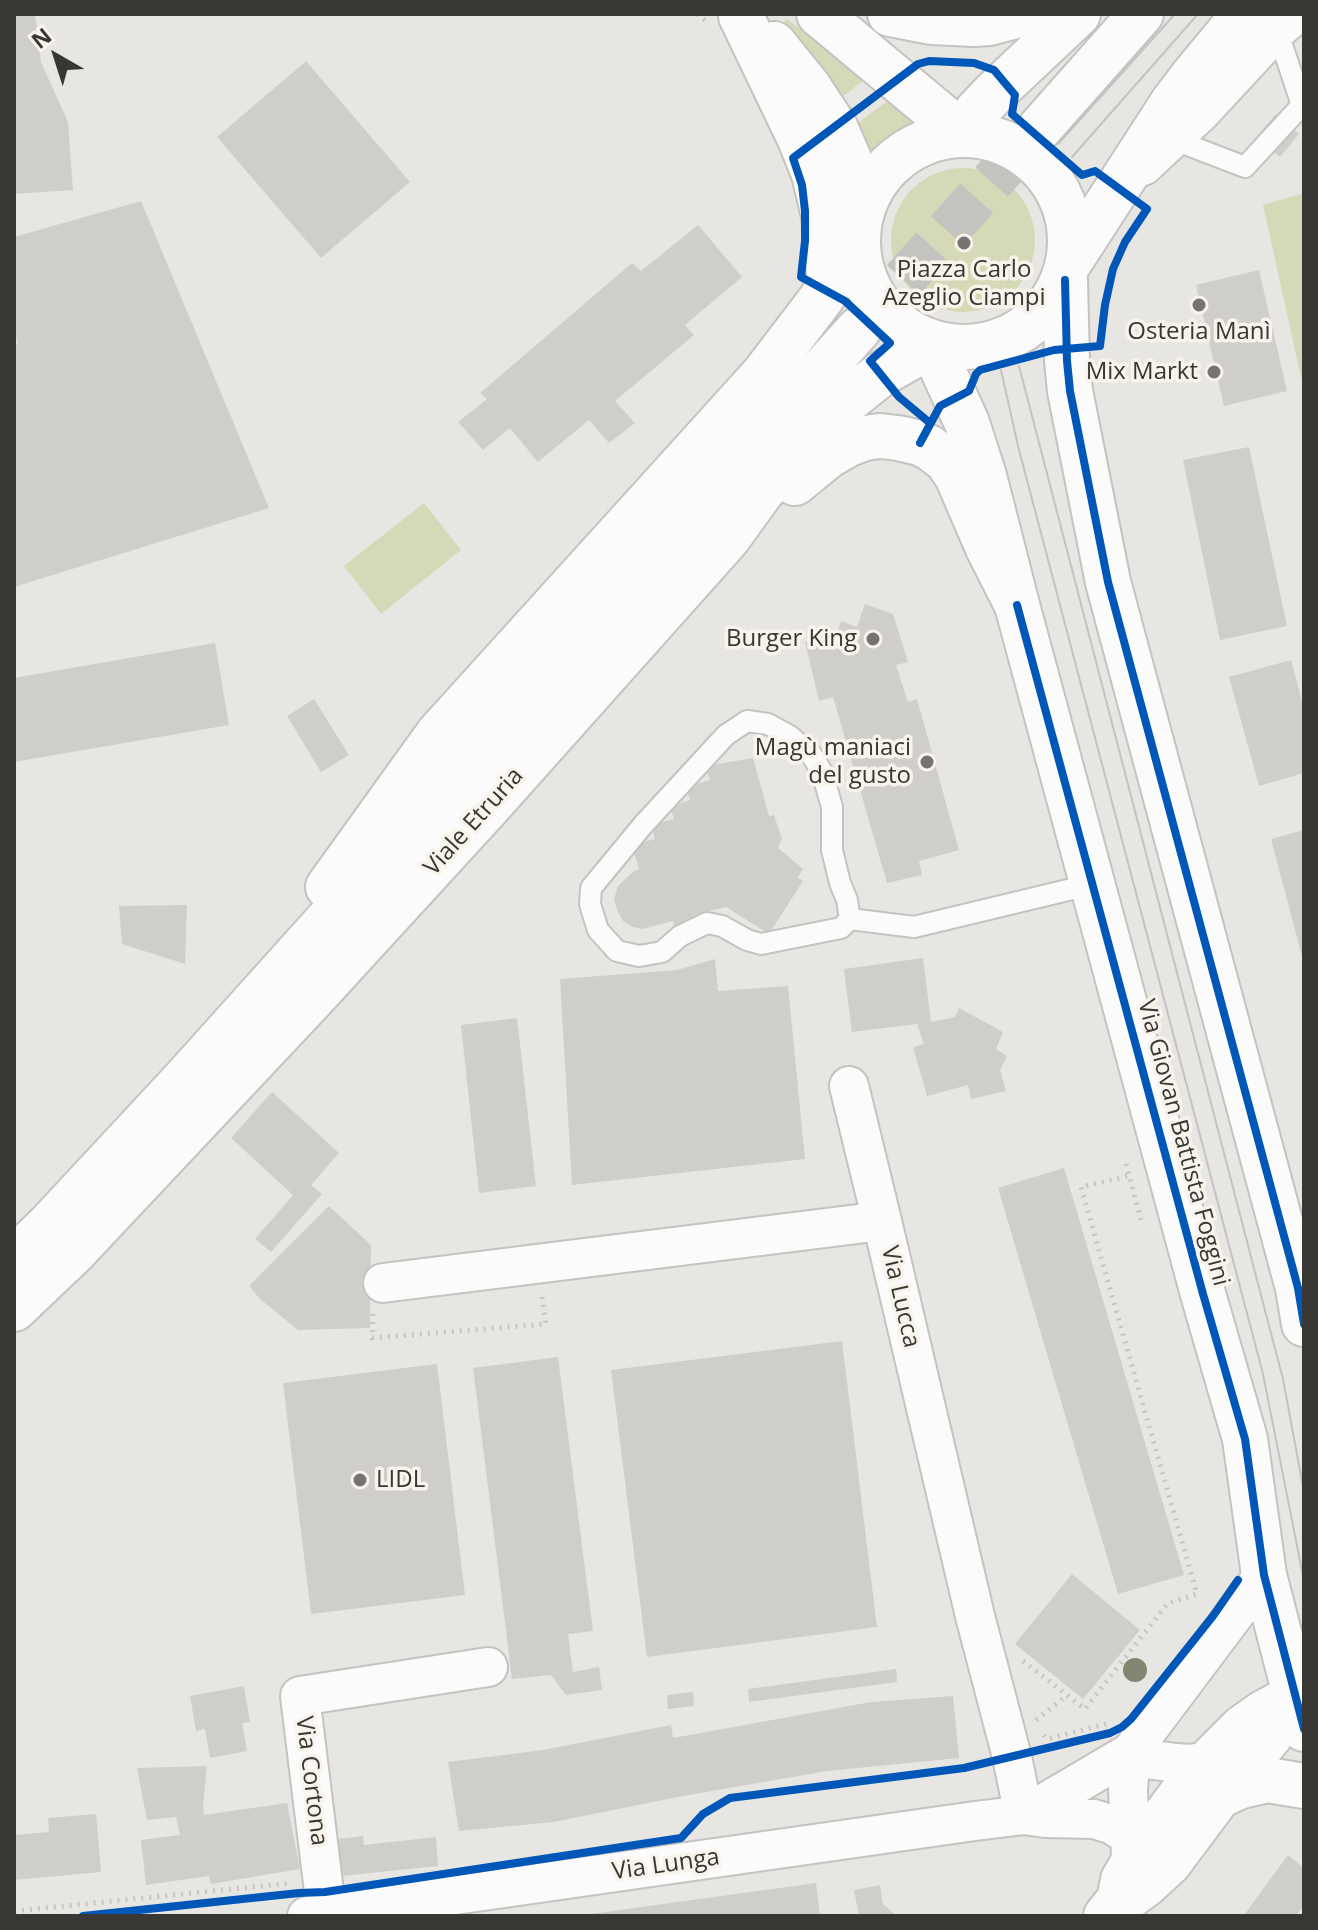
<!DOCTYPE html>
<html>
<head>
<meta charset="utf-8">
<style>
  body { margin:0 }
  #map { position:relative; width:1318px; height:1930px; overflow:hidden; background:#e8e6e2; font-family:"Open Sans",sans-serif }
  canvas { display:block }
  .frame { position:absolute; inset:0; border:16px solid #393734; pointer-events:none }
  .north { position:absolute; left:16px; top:16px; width:80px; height:80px; -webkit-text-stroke:6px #f8f4ec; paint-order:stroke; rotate:321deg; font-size:22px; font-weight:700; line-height:32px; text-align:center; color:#393734 }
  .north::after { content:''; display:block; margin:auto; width:28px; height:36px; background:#393734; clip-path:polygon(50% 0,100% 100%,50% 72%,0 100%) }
</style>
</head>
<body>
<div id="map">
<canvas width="1318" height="1930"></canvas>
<div class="frame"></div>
<div class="north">N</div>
</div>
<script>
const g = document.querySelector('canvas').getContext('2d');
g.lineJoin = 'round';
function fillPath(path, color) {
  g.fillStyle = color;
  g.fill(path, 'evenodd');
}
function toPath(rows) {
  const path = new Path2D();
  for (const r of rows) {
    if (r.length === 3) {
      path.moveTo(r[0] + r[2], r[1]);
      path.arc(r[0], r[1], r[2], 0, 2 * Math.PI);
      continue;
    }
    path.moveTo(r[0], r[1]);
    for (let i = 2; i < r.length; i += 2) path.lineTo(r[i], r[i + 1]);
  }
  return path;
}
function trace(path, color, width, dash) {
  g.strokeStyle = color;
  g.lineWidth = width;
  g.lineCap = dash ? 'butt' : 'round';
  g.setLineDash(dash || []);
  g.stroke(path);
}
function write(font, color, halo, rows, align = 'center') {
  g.font = font + ' "Open Sans",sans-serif';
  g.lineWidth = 7;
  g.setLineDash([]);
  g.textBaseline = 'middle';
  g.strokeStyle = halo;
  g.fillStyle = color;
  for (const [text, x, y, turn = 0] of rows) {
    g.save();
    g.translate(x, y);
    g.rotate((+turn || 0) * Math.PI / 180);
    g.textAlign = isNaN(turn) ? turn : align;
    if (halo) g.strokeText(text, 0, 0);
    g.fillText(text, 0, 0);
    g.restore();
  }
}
fillPath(toPath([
  [787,19,868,77,838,100,780,25],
  [889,100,920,122,884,146,870,160,856,124],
  [963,240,72],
  [1304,193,1304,391,1263,205],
  [424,503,461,550,381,614,344,566]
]), '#d6d9b8');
fillPath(toPath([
  [14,14,35,14,41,62,68,122,73,190,14,194],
  [306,61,410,182,321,258,217,137],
  [1276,114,1299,134,1280,157,1257,136],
  [141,201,269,508,14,587,14,344,18,343,14,333,14,237],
  [698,225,742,277,685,325,694,335,615,401,635,423,609,443,589,420,538,462,510,428,483,450,458,422,487,399,480,393,632,263,641,271],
  [1259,270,1287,391,1224,406,1196,285],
  [1249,447,1287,626,1220,640,1183,460],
  [865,604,893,614,908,662,896,665,908,702,917,699,959,850,919,861,922,875,887,883,833,697,819,701,805,642,819,636,823,626,837,632,841,621,857,627],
  [215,643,229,725,14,762,14,678],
  [1291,660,1304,709,1304,773,1259,786,1229,677],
  [314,699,349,755,321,772,287,716],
  [753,758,769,816,774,815,782,839,778,848,803,869,798,878,803,881,769,934,726,907,694,915,695,921,675,926,673,921,643,929,633,927,623,921,617,910,614,899,618,886,633,872,639,869,632,845,655,839,651,825,674,819,670,807,690,800,686,787,710,780,706,766],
  [1304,830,1304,960,1303,960,1271,839],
  [187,905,185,964,122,944,119,906],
  [923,958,931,1022,955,1017,959,1008,1003,1032,996,1049,1007,1056,1000,1070,1006,1091,971,1099,968,1085,927,1096,913,1047,924,1044,917,1024,852,1032,844,969],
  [715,959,718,991,788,986,805,1159,572,1185,560,979,677,970],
  [517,1018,536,1186,479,1193,461,1025],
  [272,1092,339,1153,311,1185,322,1194,271,1252,255,1239,293,1195,231,1138],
  [1064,1168,1184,1575,1118,1594,998,1188],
  [329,1206,371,1245,370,1328,298,1330,260,1299,249,1286],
  [842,1341,877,1627,647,1657,611,1370],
  [558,1357,593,1631,568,1634,573,1672,599,1667,602,1690,566,1695,551,1675,512,1679,473,1368],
  [437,1364,465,1595,311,1614,283,1383],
  [1072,1574,1140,1630,1083,1699,1015,1644],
  [896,1669,897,1682,749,1702,748,1689],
  [244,1686,250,1722,242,1723,247,1751,210,1758,205,1729,196,1731,190,1696],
  [693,1692,694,1706,668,1709,667,1695],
  [953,1696,959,1758,827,1771,683,1796,554,1822,459,1831,448,1762,543,1750,671,1725,673,1738,871,1702],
  [207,1766,203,1805,204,1815,287,1803,300,1869,211,1884,209,1876,146,1885,141,1840,180,1835,176,1817,147,1820,137,1768],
  [96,1814,101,1872,14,1880,14,1835,49,1832,48,1818],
  [363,1836,364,1845,436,1837,438,1866,341,1876,338,1839],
  [1288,1855,1304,1868,1304,1905,1296,1916,1244,1915],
  [816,1883,820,1916,592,1916,592,1914,641,1907],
  [880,1885,883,1904,897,1916,859,1916,854,1890]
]), '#d0cecb');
trace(toPath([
  [859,329,1040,128]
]), '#c5c3bf', 44, [44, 22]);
const service = toPath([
  [1172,139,1245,167,1302,105,1277,30],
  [850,919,847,900,840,883,832,850,832,807,822,772,811,754,790,736,768,724,747,721,726,735,643,825,591,888,590,904,598,930,617,951,639,956,662,952,680,936,707,923,722,926,747,940,761,944,841,928,850,919,914,927,1093,884]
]);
const minor = toPath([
  [1143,166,1201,112,1277,30,1296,14],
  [849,1086,882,1221],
  [383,1283,882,1221,975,1616,1012,1757,1024,1815],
  [1131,1752,1146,1759,1176,1763,1191,1764,1208,1761],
  [1024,1815,1131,1752],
  [1131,1856,1128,1790,1131,1752,1264,1575],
  [307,1916,975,1821,1024,1815,1045,1818,1094,1819,1113,1825,1131,1837],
  [327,1916,300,1696,488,1667]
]);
const tertiary = toPath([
  [819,14,963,134],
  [890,14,931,22,974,24,989,23,1024,14],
  [741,16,800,139,814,174,824,216,830,286],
  [774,44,808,86,835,127,866,198],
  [1219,1796,1241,1786,1268,1780,1304,1786],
  [1119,1900,1130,1896,1145,1885,1169,1863,1219,1796,1270,1736],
  [1106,1916,1119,1900,1123,1880,1142,1847,1196,1774,1242,1728,1263,1713,1293,1697,1304,1686]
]);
const secondary = toPath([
  [1065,280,1067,361,1070,391,1108,582,1298,1288,1304,1324],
  [938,346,941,366,967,423,984,476,1017,605,1203,1294,1245,1439,1264,1575,1304,1729]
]);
const primary = toPath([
  [1040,128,1141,14],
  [963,134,977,111,993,94,1078,14],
  [964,241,106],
  [1071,260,1173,102,1192,77,1244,14],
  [795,483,828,456,849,444,865,438,880,436,898,438,920,443,930,448,947,461,957,476,988,548,1017,605],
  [328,887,438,734,763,375,821,299,858,238],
  [14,1259,49,1225,183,1081,859,329],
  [14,1309,75,1251,312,999,489,806,728,538,762,491,837,409,881,374,911,357,938,346]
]);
trace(service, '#c5c3c0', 24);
trace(minor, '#c5c3c0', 42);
trace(tertiary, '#c5c3c0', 48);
trace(secondary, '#c5c3c0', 48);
trace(primary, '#c5c3c0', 48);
trace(toPath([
  [697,14,706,21],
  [1126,1164,1141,1220],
  [373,1314,372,1338,546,1324,542,1297],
  [1023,1661,1085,1709,1168,1603,1197,1594,1081,1187,1128,1176],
  [1036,1720,1067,1695],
  [1044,1735,1047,1739,1106,1724],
  [14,1911,292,1883]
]), '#c6c5c4', 5, [2, 6]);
trace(service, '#fcfbfb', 20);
trace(minor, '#fcfbfb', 38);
trace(tertiary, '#fcfbfb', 44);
trace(secondary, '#fcfbfb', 44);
trace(primary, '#fcfbfb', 44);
trace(toPath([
  [1058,144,1175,14],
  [1072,157,1198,14],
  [1019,366,1262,1299,1283,1379,1304,1492],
  [1001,370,1018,446,1263,1374,1304,1581]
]), '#c3c2c2', 2);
trace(toPath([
  [1065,280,1067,361,1070,391,1108,582,1298,1288,1304,1324],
  [920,443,940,406,969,391,976,374,980,370,1054,350,1100,346,1105,305,1113,269,1125,242,1147,209,1095,171,1082,175,1012,114,1015,95,994,70,974,63,929,61,918,64,793,158,802,185,805,211,805,241,801,277,845,301,890,343,870,361,899,397,930,423],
  [1017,605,1203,1294,1245,1439,1264,1575,1304,1729],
  [83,1916,299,1893,325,1892,681,1838,703,1814,730,1798,964,1768,1110,1733,1122,1727,1131,1719,1213,1616,1238,1580]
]), '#0057b8', 8);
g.fillStyle = '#848571';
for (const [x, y] of [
  [1135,1670]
]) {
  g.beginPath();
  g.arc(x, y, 12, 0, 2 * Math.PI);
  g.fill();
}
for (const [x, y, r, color] of [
  [964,243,8,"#767471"],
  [1199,305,8,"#767471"],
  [1214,372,8,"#767471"],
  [873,639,8,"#767471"],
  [927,762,8,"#767471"],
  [360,1480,8,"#767471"]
]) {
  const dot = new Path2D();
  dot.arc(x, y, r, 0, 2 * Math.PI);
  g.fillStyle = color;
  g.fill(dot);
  trace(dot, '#f8f4ec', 3);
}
write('24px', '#393734', '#f8f4ec', [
  ["Piazza Carlo",964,270,"center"],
  ["Azeglio Ciampi",964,298,"center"],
  ["Osteria Manì",1199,332,"center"],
  ["Mix Markt",1198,372],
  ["Burger King",857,639],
  ["Magù maniaci",911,748],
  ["del gusto",911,776],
  ["LIDL",376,1480,"left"]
], 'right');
write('24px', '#393734', '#f8f4ec', [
  ["Viale Etruria",474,822,-48],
  ["Via Giovan Battista Foggini",1183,1143,75],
  ["Via Lucca",900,1297,77],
  ["Via Cortona",311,1781,83],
  ["Via Lunga",666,1865,-8]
]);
</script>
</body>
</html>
